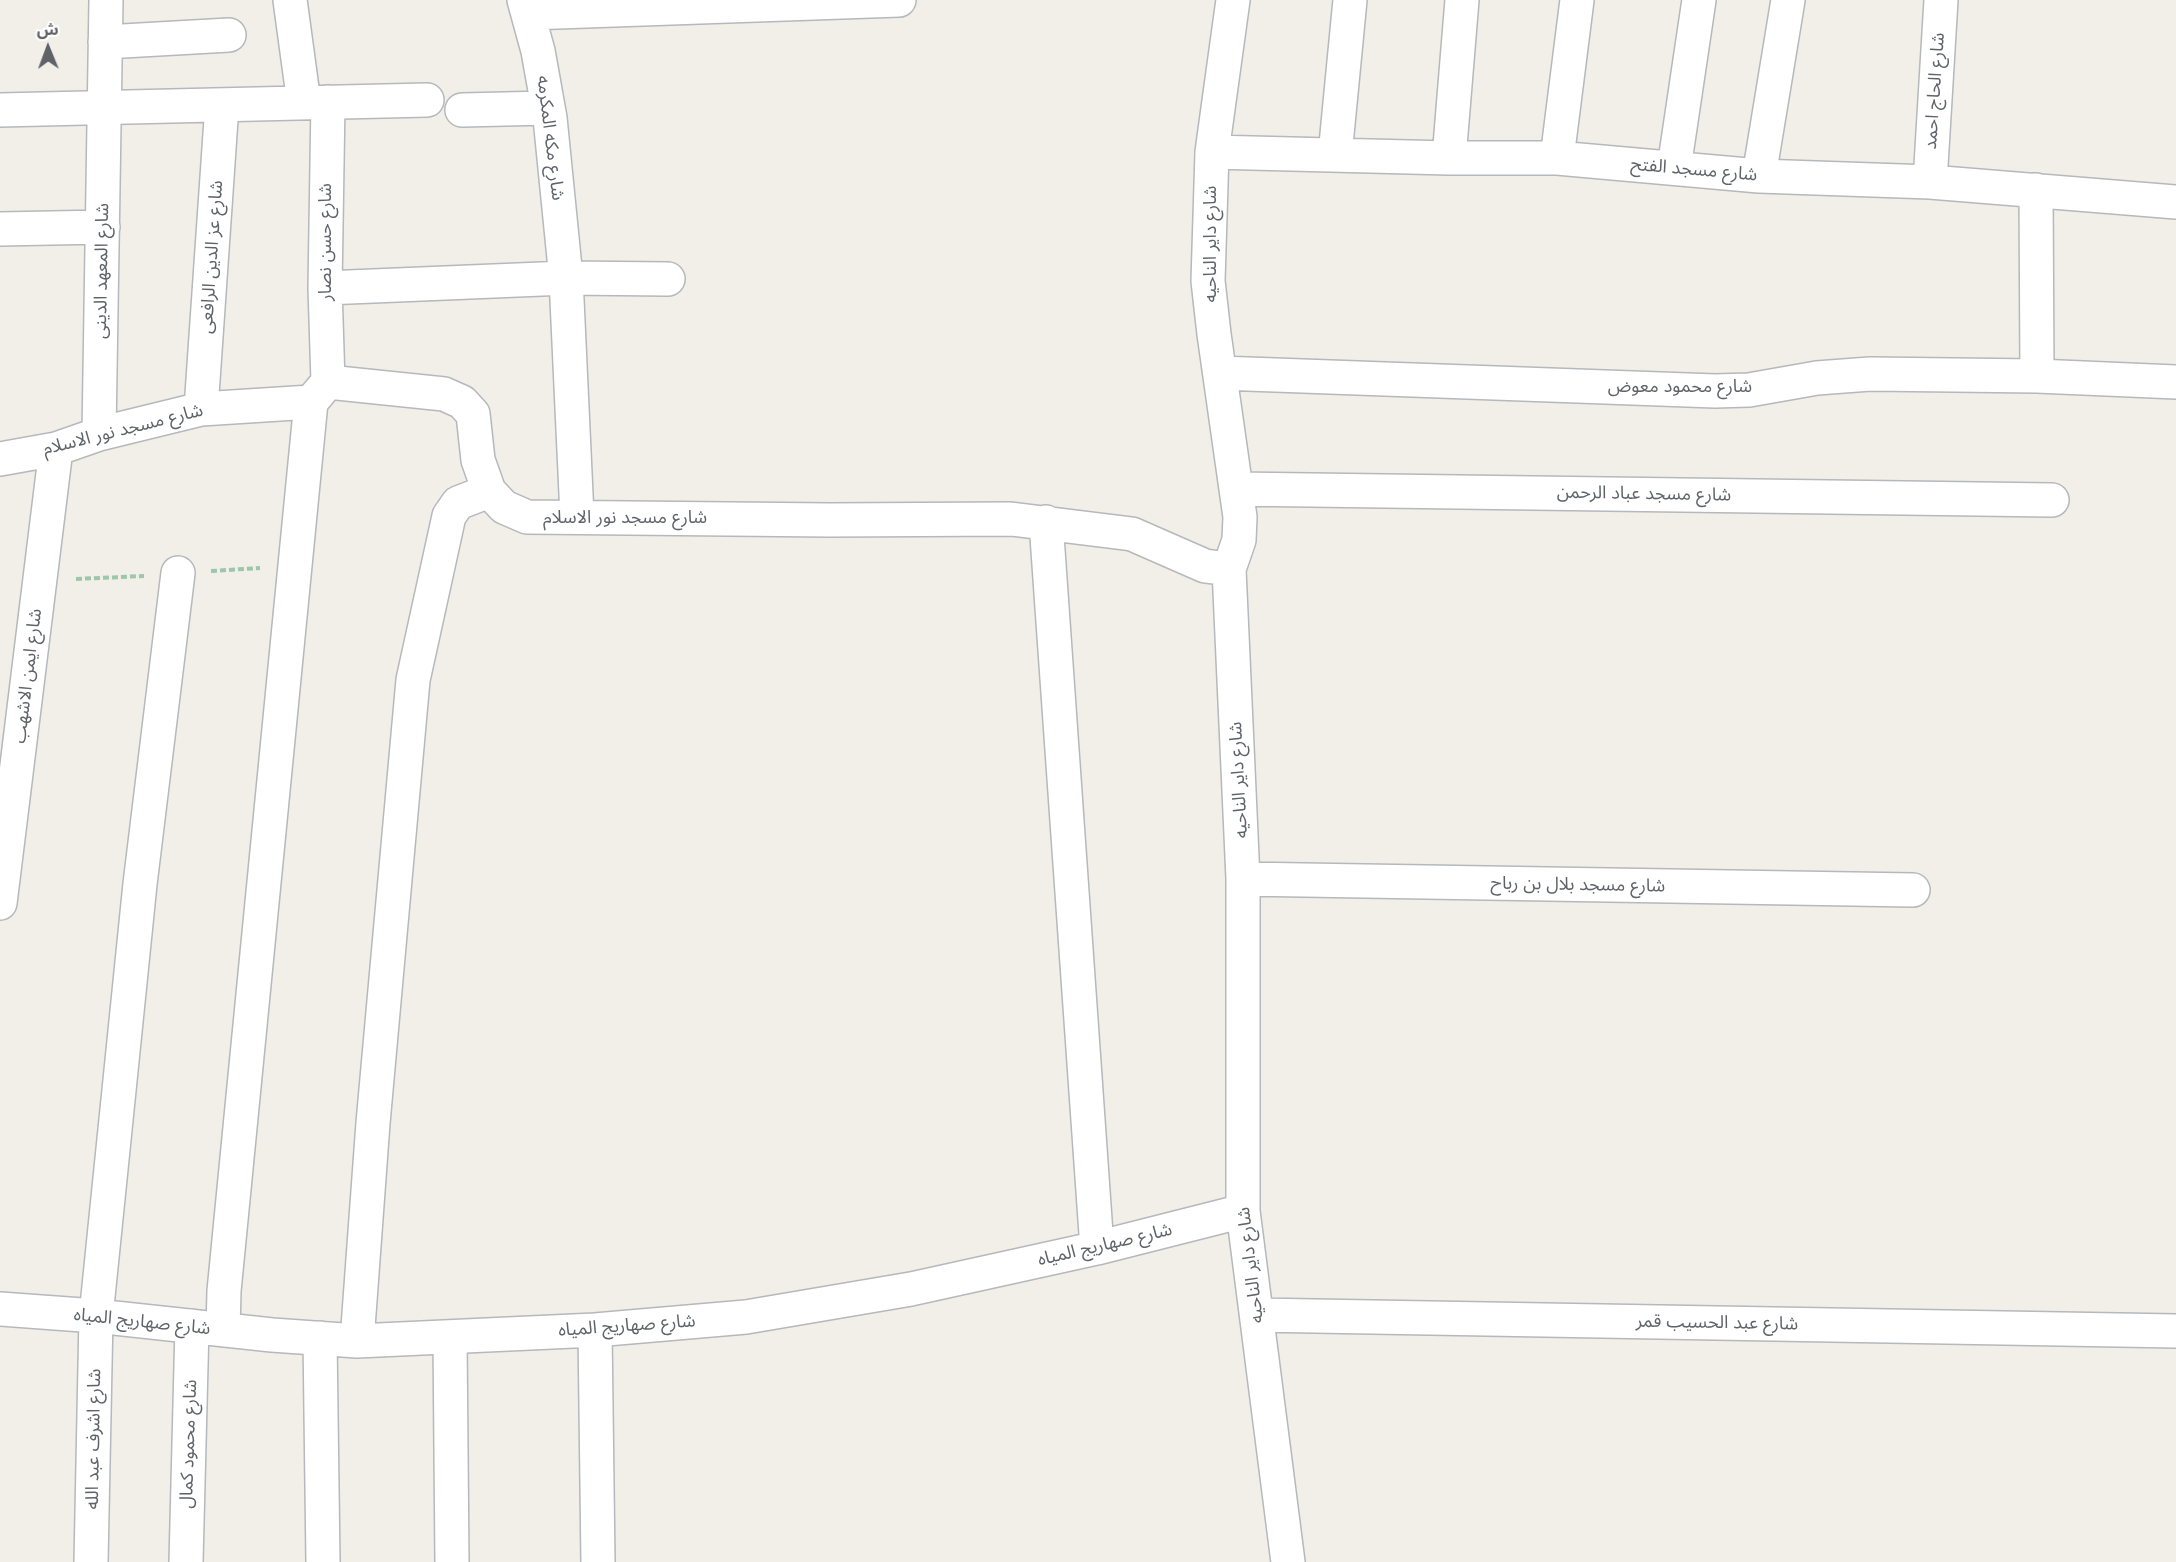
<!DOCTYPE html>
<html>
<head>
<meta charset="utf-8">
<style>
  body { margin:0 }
  #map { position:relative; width:2176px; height:1562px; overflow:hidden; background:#f1efe8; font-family:Helvetica,"Noto Sans Arabic",sans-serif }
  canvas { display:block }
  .north { position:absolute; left:18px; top:18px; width:60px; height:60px; -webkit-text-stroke:4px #fff; paint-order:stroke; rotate:359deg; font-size:16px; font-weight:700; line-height:24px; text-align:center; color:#5f6368 }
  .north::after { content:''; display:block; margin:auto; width:21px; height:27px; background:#5f6368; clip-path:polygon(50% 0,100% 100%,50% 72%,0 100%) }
</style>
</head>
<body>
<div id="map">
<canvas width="2176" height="1562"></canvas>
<div class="north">ش</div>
</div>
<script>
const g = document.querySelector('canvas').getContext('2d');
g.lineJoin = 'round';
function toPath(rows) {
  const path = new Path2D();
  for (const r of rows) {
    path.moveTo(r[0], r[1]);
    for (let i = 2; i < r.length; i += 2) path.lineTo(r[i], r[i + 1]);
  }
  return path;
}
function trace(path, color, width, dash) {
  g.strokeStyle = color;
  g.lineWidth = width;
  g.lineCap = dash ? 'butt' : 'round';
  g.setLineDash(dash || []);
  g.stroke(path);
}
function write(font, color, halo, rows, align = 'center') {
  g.font = font + ' Helvetica,"Noto Sans Arabic",sans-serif';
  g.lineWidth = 4.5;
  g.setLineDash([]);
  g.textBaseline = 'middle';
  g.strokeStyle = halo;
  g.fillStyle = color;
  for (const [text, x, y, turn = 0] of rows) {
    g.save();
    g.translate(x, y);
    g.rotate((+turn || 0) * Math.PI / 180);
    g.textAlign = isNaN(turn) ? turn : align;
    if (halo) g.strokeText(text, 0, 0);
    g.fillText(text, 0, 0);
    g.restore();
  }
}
const minor = toPath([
  [290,0,304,103],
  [524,0,538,51,550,118,566,278,577,516],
  [1233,0,1212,152,1208,281,1214,334,1240,517,1239,540,1229,569,1243,879,1243,1211,1288,1562],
  [529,13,899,0],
  [105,42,229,35],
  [328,102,325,288,328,382],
  [0,110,427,100],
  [462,110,548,108],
  [1212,152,1449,158,1557,158,1759,176,1930,182,2176,202],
  [1335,155,1350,0],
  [1449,158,1462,0],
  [1557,158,1577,0],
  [1674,168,1699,0],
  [1759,176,1788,0],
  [1930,182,1941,0],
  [2036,190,2037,376],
  [0,229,103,227],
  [325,288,566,278,668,279],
  [1220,373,1715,391,1749,390,1817,378,1870,374,2037,376,2176,382],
  [201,409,222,105],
  [99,434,106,0],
  [0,459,56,449,99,434,201,409,311,402,328,382,444,394,462,402,473,414,478,460,489,491,504,507,527,517,830,520,1011,519,1132,534,1205,566,1229,569],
  [1236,489,2052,500],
  [1046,522,1097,1248],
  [1243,879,1913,890],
  [0,903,56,449],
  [0,1309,96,1316,272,1335,357,1341,595,1330,746,1317,911,1289,1097,1248,1243,1211],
  [1257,1315,2176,1331],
  [223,1330,224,1291,311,402],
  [595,1330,598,1562],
  [450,1337,452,1562],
  [320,1338,323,1562],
  [357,1341,373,1123,413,680,449,516,458,503,489,491],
  [91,1562,96,1316,140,884,178,573],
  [186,1562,192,1326]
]);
trace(minor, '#b5b8bc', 36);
trace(toPath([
  [211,571,260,568],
  [76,579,144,576]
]), '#9cc7a9', 4, [6, 3]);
trace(minor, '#fff', 33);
write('18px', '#5f6368', '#fff', [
  ["شارع الحاج احمد",1935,91,-86],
  ["شارع مكه المكرمه",550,138,83],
  ["شارع مسجد الفتح",1694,170,5],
  ["شارع حسن نصار",326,242,-90],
  ["شارع داير الناحيه",1211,244,-90],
  ["شارع عز الدين الرافعى",212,257,-86],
  ["شارع المعهد الدينى",102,271,-89],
  ["شارع محمود معوض",1680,387],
  ["شارع مسجد نور الاسلام",123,430,-14],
  ["شارع مسجد عباد الرحمن",1644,494,1],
  ["شارع مسجد نور الاسلام",625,518],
  ["شارع ايمن الاشهب",28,676,-83],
  ["شارع داير الناحيه",1239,780,-93],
  ["شارع مسجد بلال بن رباح",1578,885,1],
  ["شارع صهاريج المياه",1105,1245,-13],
  ["شارع داير الناحيه",1251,1265,-97],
  ["شارع صهاريج المياه",142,1322,6],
  ["شارع عبد الحسيب قمر",1717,1323,1],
  ["شارع صهاريج المياه",627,1326,-4],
  ["شارع اشرف عبد الله",94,1439,-89],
  ["شارع محمود كمال",189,1444,-88]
]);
</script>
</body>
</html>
